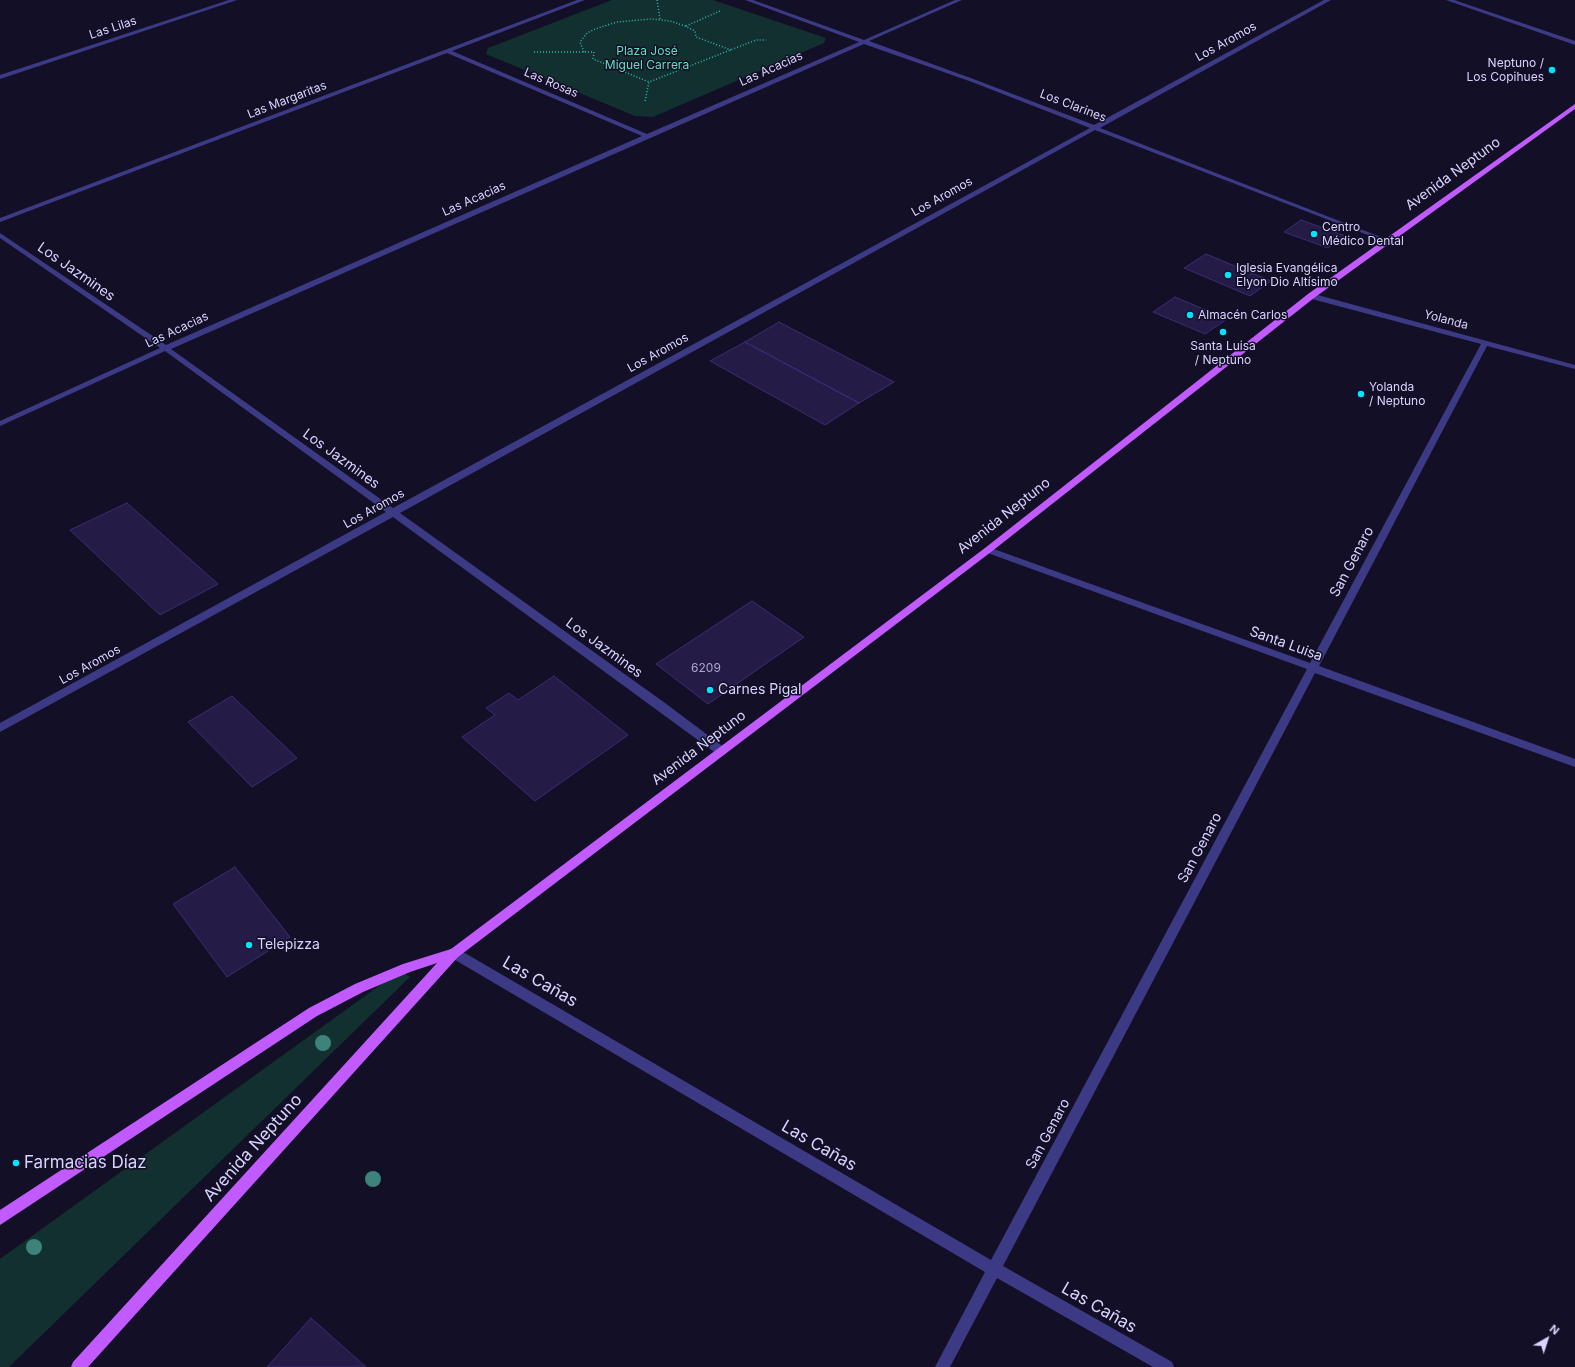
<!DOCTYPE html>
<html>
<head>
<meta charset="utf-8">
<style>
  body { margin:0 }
  #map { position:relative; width:1575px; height:1367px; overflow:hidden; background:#130f26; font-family:Inter,sans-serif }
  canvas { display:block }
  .north { position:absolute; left:1527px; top:1319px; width:40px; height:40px; -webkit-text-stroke:3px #130f26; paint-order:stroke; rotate:39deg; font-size:11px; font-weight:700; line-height:16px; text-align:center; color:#d9d4ff }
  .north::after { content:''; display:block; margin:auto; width:14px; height:18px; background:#d9d4ff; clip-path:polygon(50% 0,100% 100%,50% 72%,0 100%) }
</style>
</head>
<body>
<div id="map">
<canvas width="1575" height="1367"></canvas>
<div class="north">N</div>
</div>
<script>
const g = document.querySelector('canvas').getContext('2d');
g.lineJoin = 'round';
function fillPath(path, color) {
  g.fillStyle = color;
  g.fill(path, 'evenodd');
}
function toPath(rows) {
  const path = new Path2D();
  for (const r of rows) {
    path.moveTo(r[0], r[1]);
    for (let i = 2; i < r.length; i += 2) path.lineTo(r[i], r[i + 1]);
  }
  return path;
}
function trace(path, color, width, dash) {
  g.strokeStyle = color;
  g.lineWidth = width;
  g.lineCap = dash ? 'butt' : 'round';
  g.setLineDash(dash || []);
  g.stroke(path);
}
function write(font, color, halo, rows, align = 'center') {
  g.font = font + ' Inter,sans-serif';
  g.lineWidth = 3;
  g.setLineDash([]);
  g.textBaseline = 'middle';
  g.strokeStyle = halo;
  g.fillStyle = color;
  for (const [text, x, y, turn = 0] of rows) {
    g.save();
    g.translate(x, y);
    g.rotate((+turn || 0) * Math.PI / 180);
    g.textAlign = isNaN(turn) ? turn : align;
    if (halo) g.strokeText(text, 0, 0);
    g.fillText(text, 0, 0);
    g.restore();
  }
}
fillPath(toPath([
  [612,0,713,0,826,38,824,43,653,117,635,116,486,54,488,48],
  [401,970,410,977,9,1367,0,1367,0,1259]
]), '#12302f');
const building = toPath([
  [1301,220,1345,236,1328,248,1284,232,1301,220],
  [1206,254,1271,281,1250,296,1184,268,1206,254],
  [1175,297,1227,319,1205,334,1153,312,1175,297],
  [779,322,894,382,859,403,745,342,779,322],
  [745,342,859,403,825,425,710,361,745,342],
  [127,503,218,584,160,615,70,530,127,503],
  [752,601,804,637,708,704,656,664,752,601],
  [554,676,628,735,535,801,462,737,495,715,486,708,509,693,518,700,554,676],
  [232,696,297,758,252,787,188,722,232,696],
  [235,867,290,937,227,977,173,904,235,867],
  [311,1318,366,1367,267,1367,311,1318]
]);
fillPath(building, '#241b47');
trace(building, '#3b2d73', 1);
trace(toPath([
  [657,0,660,19],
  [686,26,720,11],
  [534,52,594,52,593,59,649,82],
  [584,52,580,42,587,33,595,29,617,22,651,19,670,21,685,26,695,31,696,37,731,50],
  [645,101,649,82,756,40,766,40]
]), '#2fb8b0', 1.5, [1, 2]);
fillPath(toPath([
  [229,0,237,0,0,79,0,75,229,0],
  [577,0,585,0,452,51,647,134,859,42,745,0,753,0,864,40,955,0,962,0,869,41,976,80,1094,125,1324,0,1331,0,1100,128,1391,241,1386,242,1095,130,400,513,665,703,725,748,726,751,725,754,717,754,393,517,0,732,0,723,386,512,165,351,0,426,0,421,160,348,0,238,0,233,166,345,642,136,447,53,0,222,0,218,577,0],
  [864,44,972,82,1090,128,393,508,171,349,864,44],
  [1446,0,1454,0,1575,41,1575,45,1446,0],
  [1308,294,1314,294,1575,365,1575,369,1487,346,1319,666,1575,759,1575,767,1315,673,1003,1266,1172,1362,1174,1367,1153,1367,997,1278,950,1367,935,1367,985,1272,450,957,448,953,450,949,454,948,458,949,991,1260,1307,669,985,552,983,550,985,548,991,548,1310,663,1481,344,1308,298,1308,294]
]), '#3d3a85');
fillPath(toPath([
  [1575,104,1575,109,1314,298,991,552,458,957,88,1367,71,1367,73,1362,437,963,410,972,363,992,317,1016,0,1225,0,1210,309,1008,355,984,403,964,451,949,985,548,1308,294,1575,104]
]), '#c25bff');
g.fillStyle = '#3d827b';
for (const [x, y] of [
  [323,1043],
  [373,1179],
  [34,1247]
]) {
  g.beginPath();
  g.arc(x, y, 8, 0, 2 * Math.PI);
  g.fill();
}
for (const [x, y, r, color] of [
  [1552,70,4,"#00e5ff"],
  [1314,234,4,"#00e5ff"],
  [1228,275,4,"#00e5ff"],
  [1190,315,4,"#00e5ff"],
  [1223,332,4,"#00e5ff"],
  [1361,394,4,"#00e5ff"],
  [710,690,4,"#00e5ff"],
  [249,945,4,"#00e5ff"],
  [16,1163,4,"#00e5ff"]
]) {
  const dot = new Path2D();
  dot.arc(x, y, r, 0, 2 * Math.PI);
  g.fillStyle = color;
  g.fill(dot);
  trace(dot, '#130f26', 1.5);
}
write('12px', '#d9d4ff', '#130f26', [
  ["Las Lilas",113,28,-18],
  ["Los Aromos",1226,42,-29],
  ["Las Acacias",771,69,-24],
  ["Las Rosas",551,83,23],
  ["Las Margaritas",287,100,-21],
  ["Los Clarines",1073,106,21],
  ["Los Aromos",942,197,-29],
  ["Las Acacias",474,199,-24],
  ["Yolanda",1446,320,15],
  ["Las Acacias",177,330,-25],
  ["Los Aromos",658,353,-29],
  ["Los Aromos",374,509,-29],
  ["Los Aromos",90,665,-29]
]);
write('12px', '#5fe0c0', '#130f26', [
  ["Plaza José",647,51],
  ["Miguel Carrera",647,65]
]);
write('12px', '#d9d4ff', '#130f26', [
  ["Neptuno /",1544,63,"right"],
  ["Los Copihues",1544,77,"right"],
  ["Centro",1322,227],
  ["Médico Dental",1322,241],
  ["Iglesia Evangélica",1236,268],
  ["Elyon Dio Altísimo",1236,282],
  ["Almacén Carlos",1198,315],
  ["Santa Luisa",1223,346,"center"],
  ["/ Neptuno",1223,360,"center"],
  ["Yolanda",1369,387],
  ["/ Neptuno",1369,401]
], 'left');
write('12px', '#aca6d1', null, [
  ["6209",706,668]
]);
write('14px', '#d9d4ff', '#130f26', [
  ["Avenida Neptuno",1453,174,-36],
  ["Los Jazmines",76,272,35],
  ["Los Jazmines",341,459,36],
  ["Avenida Neptuno",1004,516,-38],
  ["San Genaro",1352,562,-62],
  ["Santa Luisa",1286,644,20],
  ["Los Jazmines",604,648,36],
  ["Avenida Neptuno",699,748,-37],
  ["San Genaro",1200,848,-62],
  ["San Genaro",1048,1134,-62]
]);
write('14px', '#d9d4ff', '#130f26', [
  ["Carnes Pigal",718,690],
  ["Telepizza",257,945]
], 'left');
write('17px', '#d9d4ff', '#130f26', [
  ["Las Cañas",540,982,30],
  ["Las Cañas",819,1146,30],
  ["Avenida Neptuno",253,1148,-48],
  ["Las Cañas",1099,1308,30]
]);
write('17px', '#d9d4ff', '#130f26', [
  ["Farmacias Díaz",24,1163]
], 'left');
</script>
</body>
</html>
